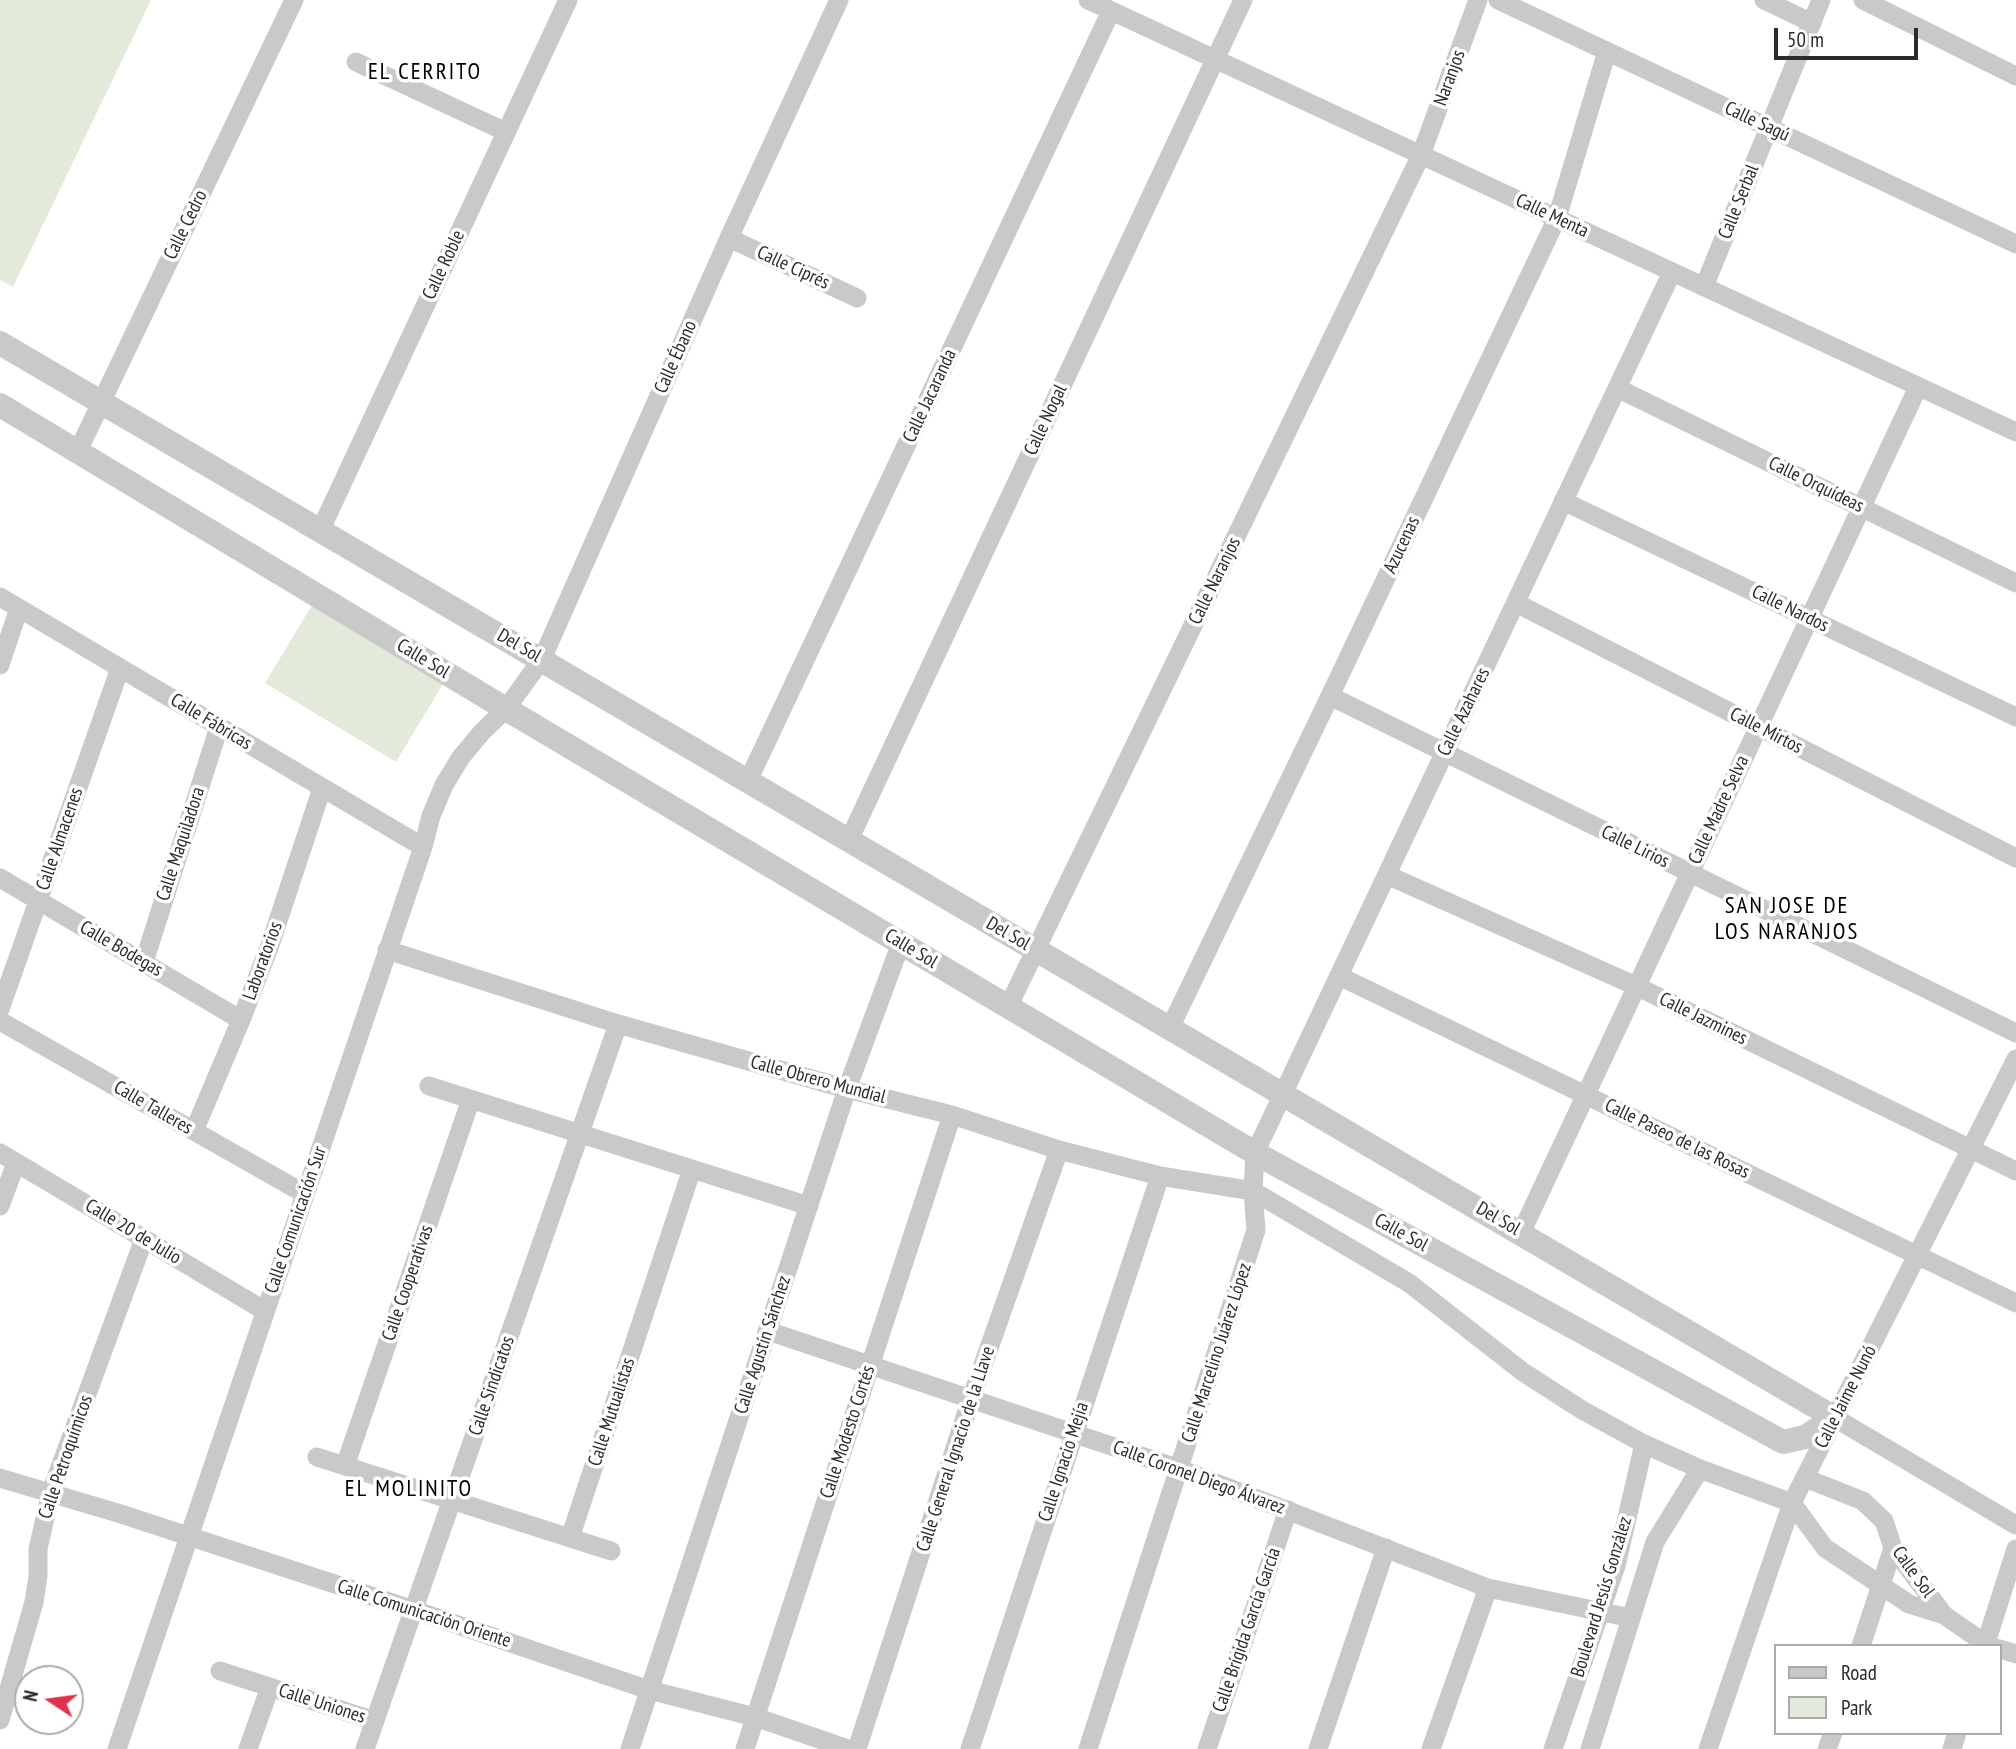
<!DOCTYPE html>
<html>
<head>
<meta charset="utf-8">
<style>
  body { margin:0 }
  #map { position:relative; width:2016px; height:1749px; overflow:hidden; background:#fff; font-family:"PT Sans Narrow",sans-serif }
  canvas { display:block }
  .legend { position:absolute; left:1774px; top:1644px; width:228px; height:91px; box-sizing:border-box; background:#fff; border:2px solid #ababab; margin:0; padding:9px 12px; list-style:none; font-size:21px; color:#2c2c2c }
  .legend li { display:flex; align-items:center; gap:14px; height:35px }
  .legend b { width:35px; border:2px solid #ababab }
  .north { position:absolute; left:14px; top:1665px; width:70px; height:70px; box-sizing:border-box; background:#fff; border:2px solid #ababab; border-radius:50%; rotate:283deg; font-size:19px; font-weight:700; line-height:28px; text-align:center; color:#2c2c2c }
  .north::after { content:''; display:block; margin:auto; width:24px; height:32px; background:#e0324b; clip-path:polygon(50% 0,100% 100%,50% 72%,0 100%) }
  .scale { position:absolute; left:1774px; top:28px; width:144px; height:32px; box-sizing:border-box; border:4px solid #2c2c2c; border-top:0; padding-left:9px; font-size:21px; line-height:24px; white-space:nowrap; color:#2c2c2c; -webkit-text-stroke:5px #fff; paint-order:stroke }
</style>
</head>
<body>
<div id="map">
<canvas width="2016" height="1749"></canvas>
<ul class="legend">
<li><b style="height:9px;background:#c9c9c9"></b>Road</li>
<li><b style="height:19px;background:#e4eada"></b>Park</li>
</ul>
<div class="north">N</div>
<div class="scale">50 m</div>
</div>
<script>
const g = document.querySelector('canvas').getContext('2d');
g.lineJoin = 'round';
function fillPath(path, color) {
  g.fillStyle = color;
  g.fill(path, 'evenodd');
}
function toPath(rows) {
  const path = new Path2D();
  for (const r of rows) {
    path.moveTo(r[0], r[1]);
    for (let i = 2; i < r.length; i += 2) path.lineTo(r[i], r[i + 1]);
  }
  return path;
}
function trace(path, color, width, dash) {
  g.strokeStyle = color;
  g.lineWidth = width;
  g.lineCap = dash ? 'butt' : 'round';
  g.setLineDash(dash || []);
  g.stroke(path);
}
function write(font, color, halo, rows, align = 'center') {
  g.font = font + ' "PT Sans Narrow",sans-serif';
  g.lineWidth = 7;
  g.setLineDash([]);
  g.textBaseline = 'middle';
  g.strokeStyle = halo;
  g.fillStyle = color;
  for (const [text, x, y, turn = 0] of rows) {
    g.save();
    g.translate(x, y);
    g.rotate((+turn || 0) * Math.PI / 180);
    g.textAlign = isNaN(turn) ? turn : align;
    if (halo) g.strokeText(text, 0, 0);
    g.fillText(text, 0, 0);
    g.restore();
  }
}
fillPath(toPath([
  [0,0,151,0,13,287,0,280],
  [315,600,446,679,396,762,265,683]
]), '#e4eada');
trace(toPath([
  [1088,0,2016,432],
  [1498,0,2016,244],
  [1764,0,1812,23],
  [1863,0,2016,76],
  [356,62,506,132],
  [729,238,857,298],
  [1704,287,1821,0],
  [1617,388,2016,583],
  [78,451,294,0],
  [1563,501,2016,717],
  [320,531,568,0],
  [0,597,423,847],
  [1516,603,2016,858],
  [0,665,19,608],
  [1330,696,2016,1033],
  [748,781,1111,11],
  [849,840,1243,0],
  [1387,875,1636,986,2016,1171],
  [0,878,241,1020],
  [387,950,618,1024,847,1089,952,1115,1059,1150,1160,1176,1253,1191,1409,1283,1523,1372,1582,1410,1644,1444,1700,1469,1792,1503,1825,1548,1909,1604,1944,1615],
  [144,962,219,727],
  [1339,976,2016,1303],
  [1008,1007,1421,155,1478,0],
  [0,1009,120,668],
  [0,1021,305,1194],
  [1170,1028,1330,696,1557,218,1607,51],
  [429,1086,809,1206],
  [194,1131,241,1020,270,945,322,788],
  [0,1153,265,1311],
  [0,1206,16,1163],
  [1521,1233,1918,387],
  [768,1331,1180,1469,1488,1588,1631,1618],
  [1835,1418,2016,1525],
  [317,1457,611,1551],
  [345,1466,471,1099],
  [0,1478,121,1514,414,1610,649,1690,755,1717,848,1749],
  [1805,1478,1863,1501,1884,1521,1893,1548,1944,1615,1986,1644,1992,1646],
  [570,1538,692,1169],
  [1861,1646,1893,1548],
  [1985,1646,2016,1549],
  [2000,1649,2016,1654],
  [220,1671,375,1721],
  [0,1720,34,1602,38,1576,38,1549,51,1492,144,1239],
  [117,1749,423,847,431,816,444,785,461,757,482,732,506,709,542,659,729,238,839,0],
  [248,1749,270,1687],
  [365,1749,618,1024],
  [630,1749,847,1089,901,943],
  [745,1749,952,1115],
  [857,1749,971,1399,1059,1150],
  [970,1749,1160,1176],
  [1088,1749,1256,1230,1253,1191,1255,1153,1672,272],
  [1207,1749,1288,1510],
  [1318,1749,1386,1548],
  [1431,1749,1488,1588],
  [1553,1749,1616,1566,1644,1444],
  [1590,1749,1655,1542,1700,1469],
  [1708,1749,1792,1503,2016,1059],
  [1827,1749,1833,1733],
  [1952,1749,1957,1733]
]), '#c9c9c9', 19);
trace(toPath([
  [0,343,1835,1418,1805,1437,1783,1442,1255,1153,506,709,0,405]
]), '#c9c9c9', 24);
write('19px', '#2c2c2c', '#fff', [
  ["Naranjos",1450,78,-70],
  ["Calle Sagú",1757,122,25],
  ["Calle Serbal",1739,202,-68],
  ["Calle Menta",1552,216,25],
  ["Calle Cedro",186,225,-64],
  ["Calle Roble",444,265,-65],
  ["Calle Ciprés",793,268,25],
  ["Calle Ébano",676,357,-66],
  ["Calle Jacaranda",930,396,-65],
  ["Calle Nogal",1046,420,-65],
  ["Calle Orquídeas",1816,485,26],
  ["Azucenas",1402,545,-65],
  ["Calle Naranjos",1215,581,-64],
  ["Calle Nardos",1790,609,26],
  ["Del Sol",519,646,30],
  ["Calle Sol",423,659,31],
  ["Calle Azahares",1464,712,-64],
  ["Calle Fábricas",211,722,31],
  ["Calle Mirtos",1766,731,27],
  ["Calle Madre Selva",1719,810,-65],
  ["Calle Almacenes",60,839,-71],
  ["Calle Maquiladora",181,844,-72],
  ["Calle Lirios",1635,847,26],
  ["Del Sol",1008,934,30],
  ["Calle Bodegas",121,949,30],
  ["Calle Sol",911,949,31],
  ["Laboratorios",263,961,-70],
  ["Calle Jazmines",1703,1019,26],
  ["Calle Obrero Mundial",818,1080,15],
  ["Calle Talleres",153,1108,30],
  ["Calle Paseo de las Rosas",1677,1139,26],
  ["Del Sol",1498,1219,30],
  ["Calle Comunicación Sur",296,1220,-71],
  ["Calle 20 de Julio",133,1232,31],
  ["Calle Sol",1401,1233,29],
  ["Calle Cooperativas",408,1283,-71],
  ["Calle Agustín Sánchez",763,1345,-72],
  ["Calle Marcelino Juárez López",1217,1353,-72],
  ["Calle Sindicatos",492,1386,-71],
  ["Calle Jaime Nunó",1846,1397,-63],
  ["Calle Mutualistas",612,1412,-72],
  ["Calle Modesto Cortés",848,1432,-72],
  ["Calle General Ignacio de la Llave",956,1449,-72],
  ["Calle Petroquímicos",66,1457,-71],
  ["Calle Ignacio Mejía",1064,1462,-72],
  ["Calle Coronel Diego Álvarez",1199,1478,20],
  ["Calle Sol",1913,1572,54],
  ["Boulevard Jesús González",1602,1597,-73],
  ["Calle Comunicación Oriente",424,1614,18],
  ["Calle Brígida García García",1247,1630,-71],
  ["Calle Uniones",322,1704,18]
]);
g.letterSpacing = '2px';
write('23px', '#000', '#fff', [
  ["EL CERRITO",425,72],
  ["SAN JOSE DE",1787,906],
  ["LOS NARANJOS",1787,932],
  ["EL MOLINITO",409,1489]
]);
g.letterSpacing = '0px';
</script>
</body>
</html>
